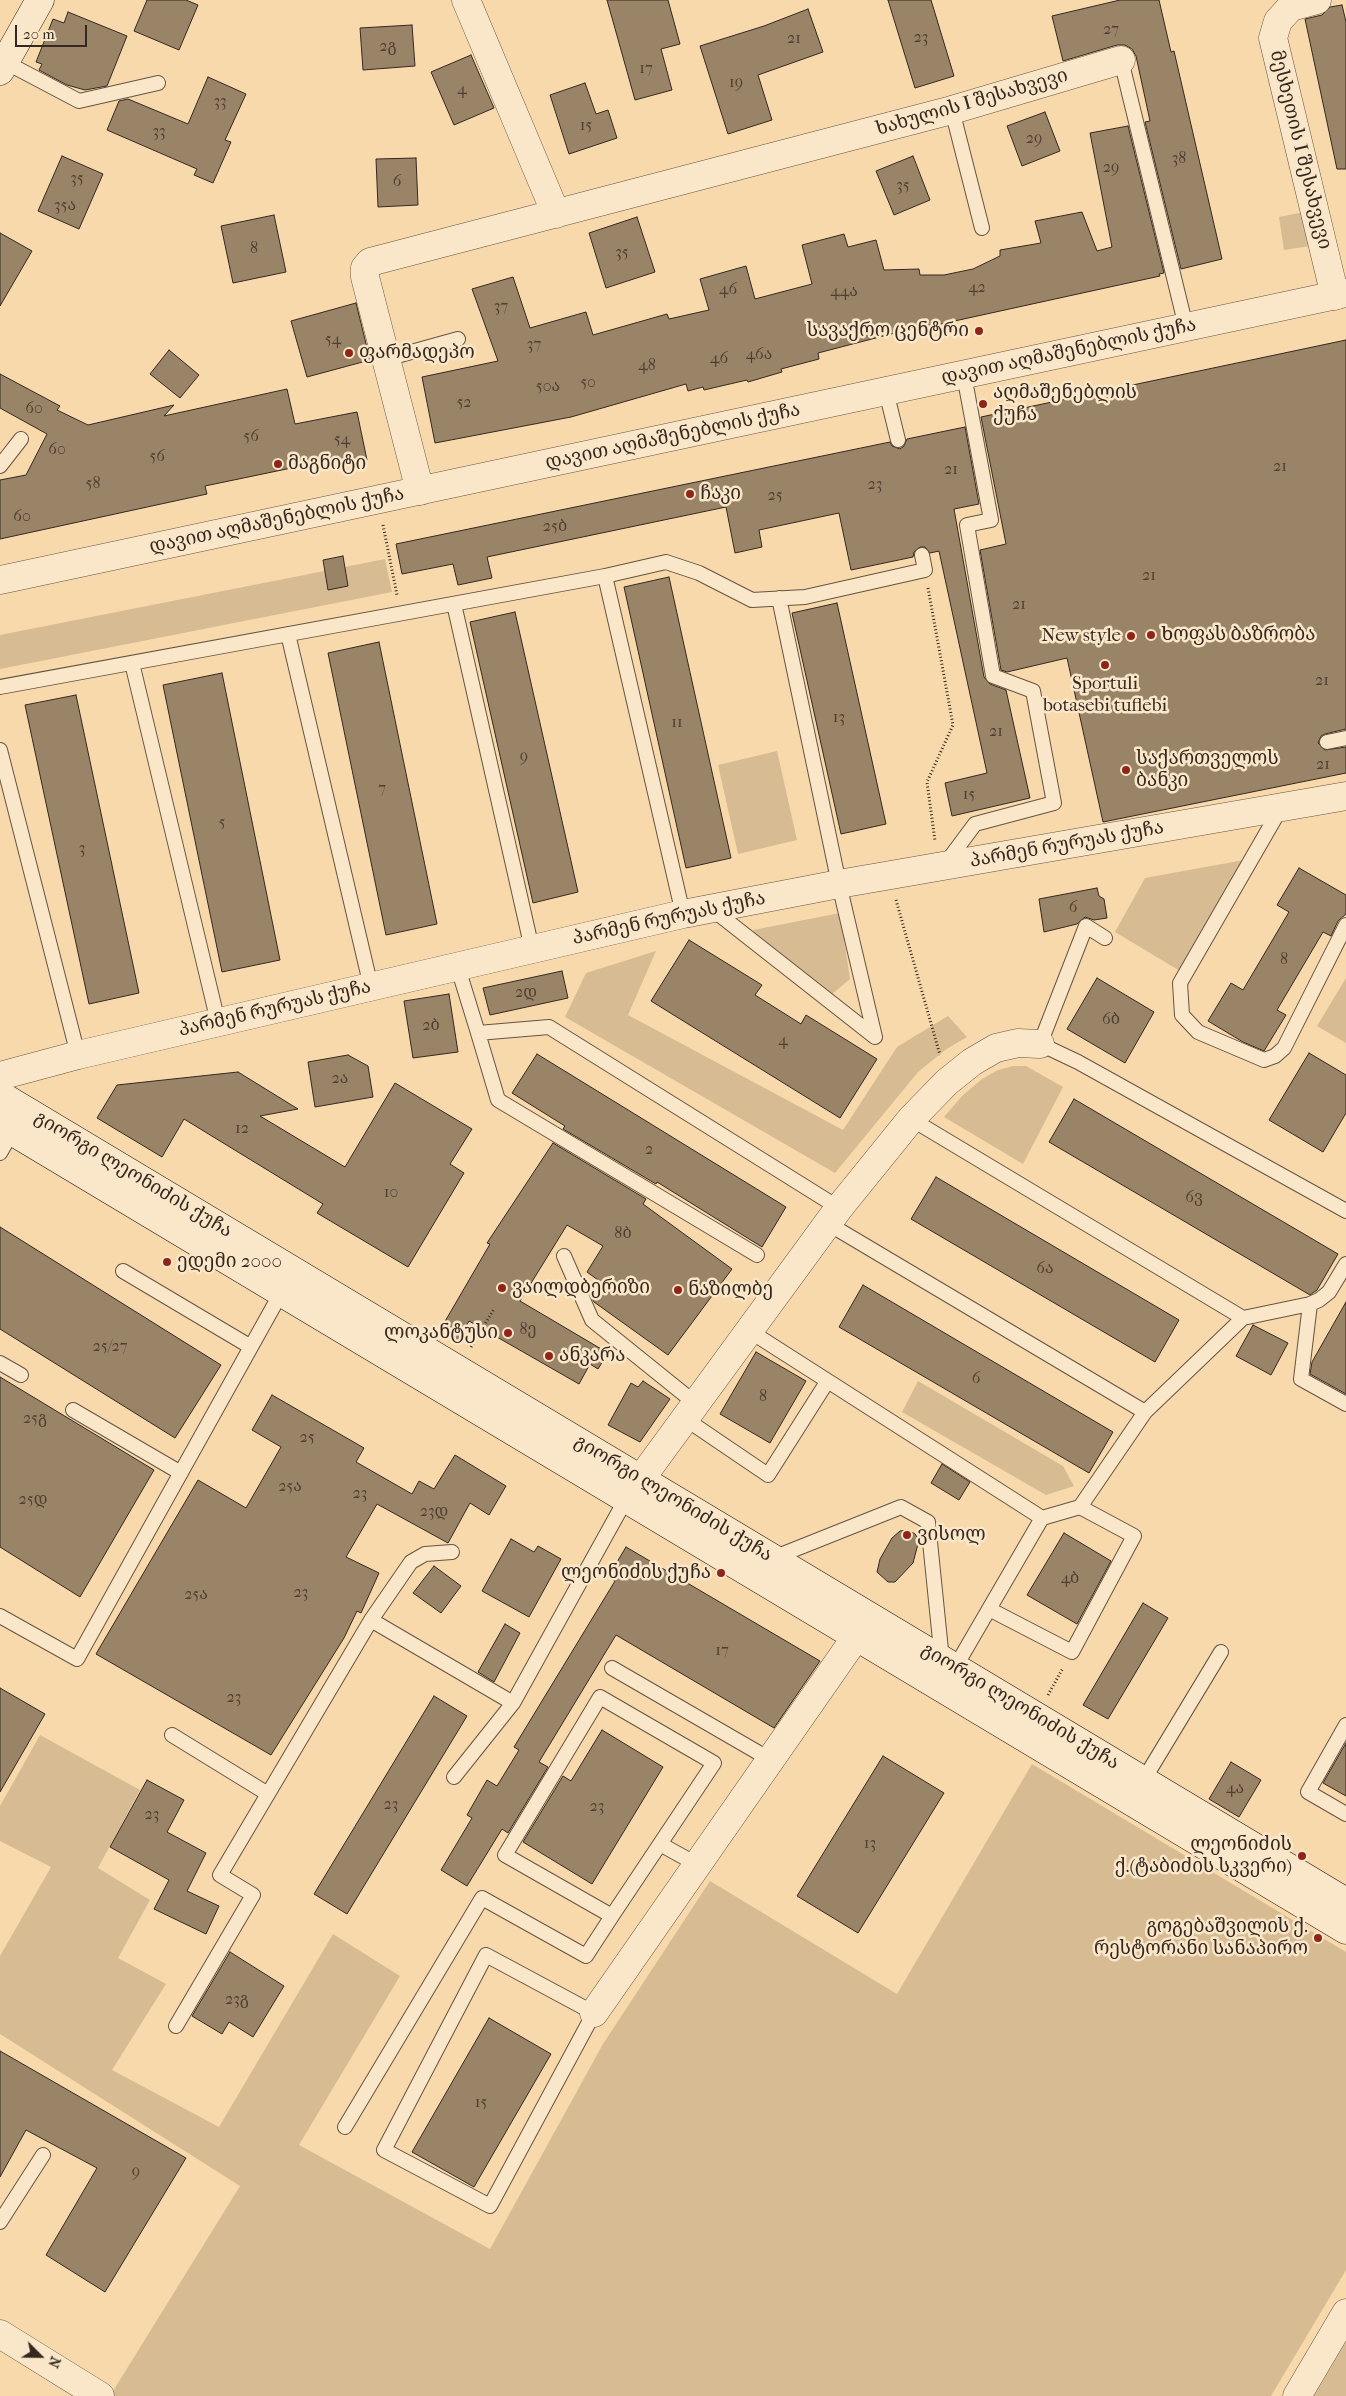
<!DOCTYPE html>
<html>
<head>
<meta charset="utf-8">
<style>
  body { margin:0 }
  #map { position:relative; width:1346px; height:2396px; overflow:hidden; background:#f8d9ab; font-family:"IM FELL French Canon",serif }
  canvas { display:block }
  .north { position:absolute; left:15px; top:2331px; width:50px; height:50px; -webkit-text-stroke:4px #fae6c8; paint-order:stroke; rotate:113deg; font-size:14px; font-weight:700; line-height:20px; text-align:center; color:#352820 }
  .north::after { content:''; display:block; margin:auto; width:18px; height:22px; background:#352820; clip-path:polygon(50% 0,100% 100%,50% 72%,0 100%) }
  .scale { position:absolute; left:15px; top:25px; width:72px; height:22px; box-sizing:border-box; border:2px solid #352820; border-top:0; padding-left:6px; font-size:15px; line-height:18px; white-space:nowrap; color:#352820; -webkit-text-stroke:4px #fae6c8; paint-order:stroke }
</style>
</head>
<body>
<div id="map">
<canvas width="1346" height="2396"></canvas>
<div class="north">N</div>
<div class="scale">20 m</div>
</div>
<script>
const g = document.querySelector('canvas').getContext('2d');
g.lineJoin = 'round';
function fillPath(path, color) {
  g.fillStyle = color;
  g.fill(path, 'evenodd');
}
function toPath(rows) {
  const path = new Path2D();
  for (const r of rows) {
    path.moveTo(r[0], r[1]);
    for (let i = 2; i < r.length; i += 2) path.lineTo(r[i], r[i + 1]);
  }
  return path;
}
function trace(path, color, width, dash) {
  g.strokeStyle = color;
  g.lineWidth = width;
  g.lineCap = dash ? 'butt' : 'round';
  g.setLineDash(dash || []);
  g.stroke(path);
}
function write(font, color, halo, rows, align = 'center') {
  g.font = font + ' "IM FELL French Canon","Noto Serif Georgian",serif';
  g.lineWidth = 5;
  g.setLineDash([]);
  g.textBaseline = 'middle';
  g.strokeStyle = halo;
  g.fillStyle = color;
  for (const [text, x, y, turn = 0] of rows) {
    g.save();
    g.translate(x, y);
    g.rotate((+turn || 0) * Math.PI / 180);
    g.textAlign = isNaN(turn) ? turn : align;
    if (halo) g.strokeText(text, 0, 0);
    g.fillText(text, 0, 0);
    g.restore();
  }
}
fillPath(toPath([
  [1304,212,1310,246,1284,250,1279,217],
  [385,559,392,592,0,669,0,635],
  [777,751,797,840,738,854,718,765],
  [1244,860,1180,971,1115,932,1145,878],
  [840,913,850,979,831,995,754,936,753,930],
  [656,951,628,1015,843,1130,897,1047,948,1016,967,1037,945,1050,918,1072,835,1173,565,1017,586,973],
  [1346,978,1346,1043,1317,1026],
  [1013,1066,1026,1066,1063,1087,1023,1164,944,1117,963,1095,982,1079,998,1070],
  [918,1381,1063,1466,1074,1486,1046,1495,902,1412],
  [40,1735,140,1790,98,1868,150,1900,118,1958,166,1984,112,2070,219,2127,333,1934,400,1976,299,2145,490,2249,603,2044,710,1881,897,1994,1032,1764,1346,1952,1346,2270,1271,2396,110,2396,240,2186,0,2034,0,1956,51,1867,0,1841,0,1806],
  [1346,2342,1346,2396,1314,2396]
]), '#d7bb93');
const building = toPath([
  [147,0,186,0,198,5,179,50,134,31,147,0],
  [607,0,668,0,680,44,661,49,672,90,635,100,607,0],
  [888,0,931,0,954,76,915,88,888,0],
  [1120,0,1159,0,1171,52,1174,51,1222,259,1181,269,1145,122,1150,121,1136,56,1132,49,1125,45,1117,45,1063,61,1052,16,1120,0],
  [1342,5,1346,22,1346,169,1337,169,1305,19,1322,15,1330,7,1342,5],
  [808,9,823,52,758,75,772,120,728,134,700,46,764,26,808,9],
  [68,12,127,36,107,86,85,90,67,85,39,70,42,64,36,62,53,19,64,23,68,12],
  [412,25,415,66,363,70,360,28,412,25],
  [471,55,494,108,454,125,431,72,471,55],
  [208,77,246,94,225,140,231,142,213,183,194,175,197,169,107,130,119,101,128,99,188,124,208,77],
  [585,83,596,114,608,110,617,138,569,154,550,95,585,83],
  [1045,112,1060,151,1022,166,1007,126,1045,112],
  [1128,126,1164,273,1159,274,1160,276,918,329,918,327,818,353,819,359,781,369,782,372,748,382,747,380,704,390,703,387,688,391,686,384,571,417,435,443,422,377,498,361,472,289,513,277,530,328,586,312,593,335,667,314,669,319,709,310,700,279,746,266,755,299,812,284,802,245,844,234,848,247,876,240,884,270,919,269,920,275,944,275,973,269,1000,256,1000,250,1041,243,1035,221,1082,212,1097,251,1112,247,1090,133,1128,126],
  [62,156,103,174,79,229,38,211,62,156],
  [913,156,930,200,894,215,876,171,913,156],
  [416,158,418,205,378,207,376,159,416,158],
  [274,215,286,272,233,283,221,226,274,215],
  [637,217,655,272,606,288,589,233,637,217],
  [0,233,32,251,0,306,0,233],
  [356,303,370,360,307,377,291,321,356,303],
  [1346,340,1346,729,1325,734,1321,736,1318,743,1325,750,1346,747,1346,773,1103,822,1067,658,1007,672,1001,670,980,550,1006,544,981,417,1346,340],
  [169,350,199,375,180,398,150,374,169,350],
  [0,374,60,406,57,410,88,425,174,405,164,416,287,389,295,424,357,412,367,460,326,468,325,461,205,486,207,494,0,539,0,480,26,475,47,434,0,408,0,374],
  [965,427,979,504,954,509,984,677,990,684,1006,690,1030,798,952,816,945,783,987,773,939,551,930,553,925,547,920,547,914,552,913,557,851,570,839,513,759,530,762,547,735,553,726,507,487,557,492,578,458,585,453,564,402,574,396,544,890,442,892,446,900,449,904,446,907,439,965,427],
  [343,556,348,586,328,590,323,560,343,556],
  [669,577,731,858,686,868,624,587,669,577],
  [837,603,886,824,841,834,792,613,837,603],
  [515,612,578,892,533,903,470,622,515,612],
  [379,642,437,924,386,935,328,653,379,642],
  [222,673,280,960,222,972,163,685,222,673],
  [76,695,139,993,89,1004,25,705,76,695],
  [1299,868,1346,895,1346,914,1338,921,1331,936,1323,932,1277,1010,1286,1015,1264,1051,1243,1042,1208,1021,1231,983,1243,990,1289,912,1277,905,1299,868],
  [1097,888,1099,896,1104,899,1107,918,1094,920,1085,917,1077,924,1044,932,1039,899,1097,888],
  [689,940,762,985,755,995,801,1024,806,1015,877,1059,840,1118,651,1001,689,940],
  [562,971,568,998,490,1015,483,988,562,971],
  [1097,978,1154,1012,1125,1063,1067,1029,1097,978],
  [449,994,458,1052,413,1058,404,1001,449,994],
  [1309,1053,1346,1075,1346,1113,1323,1152,1269,1120,1309,1053],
  [537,1054,786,1207,762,1247,657,1182,656,1184,563,1129,565,1126,512,1093,537,1054],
  [348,1055,368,1066,373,1097,315,1107,308,1062,348,1055],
  [238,1072,298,1109,260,1116,345,1167,395,1083,472,1129,450,1164,464,1173,408,1267,317,1213,323,1204,184,1119,162,1157,97,1118,117,1085,238,1072],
  [1074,1099,1338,1254,1317,1290,1310,1295,1049,1142,1074,1099],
  [553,1143,646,1199,643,1204,732,1269,668,1355,594,1302,589,1292,598,1280,587,1272,603,1246,567,1225,520,1301,608,1353,598,1369,590,1364,579,1384,469,1321,458,1341,440,1330,490,1244,487,1243,553,1143],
  [936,1177,1179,1320,1155,1362,911,1219,936,1177],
  [0,1227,221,1365,175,1438,0,1329,0,1227],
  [863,1285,1113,1432,1089,1473,839,1327,863,1285],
  [1346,1302,1346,1394,1310,1374,1312,1362,1346,1302],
  [1253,1325,1288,1343,1271,1375,1236,1356,1253,1325],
  [756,1352,806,1381,770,1443,720,1414,756,1352],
  [0,1377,154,1470,80,1597,0,1547,0,1377],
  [643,1381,670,1399,640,1442,608,1425,631,1383,638,1387,643,1381],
  [272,1395,364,1448,356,1462,412,1494,419,1481,434,1489,455,1455,506,1486,489,1515,470,1503,448,1543,377,1504,346,1557,379,1573,361,1613,357,1611,344,1638,271,1755,96,1654,198,1480,246,1508,281,1447,252,1430,272,1395],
  [942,1464,970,1482,959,1500,931,1483,942,1464],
  [908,1530,915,1534,919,1540,913,1563,895,1582,888,1582,877,1572,880,1559,892,1538,900,1531,908,1530],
  [1064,1533,1111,1561,1077,1624,1027,1595,1064,1533],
  [511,1539,534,1552,538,1546,561,1559,529,1617,482,1591,511,1539],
  [626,1547,820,1661,774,1728,616,1635,539,1762,548,1767,508,1833,502,1829,467,1886,441,1870,472,1818,467,1815,487,1780,497,1786,519,1750,514,1747,615,1581,608,1577,626,1547],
  [434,1566,461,1586,441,1613,413,1593,434,1566],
  [1143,1603,1168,1618,1108,1719,1083,1705,1143,1603],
  [505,1624,520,1633,494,1682,478,1672,505,1624],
  [0,1688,45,1714,0,1792,0,1688],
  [434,1696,467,1716,347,1914,314,1894,434,1696],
  [602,1730,663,1767,592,1884,523,1842,563,1776,571,1781,602,1730],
  [1346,1743,1346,1796,1323,1783,1346,1743],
  [883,1756,944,1793,858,1933,797,1896,883,1756],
  [1231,1762,1261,1780,1239,1817,1209,1799,1231,1762],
  [147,1780,184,1800,167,1832,206,1853,187,1891,219,1906,206,1934,154,1909,169,1880,110,1847,147,1780],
  [230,1952,284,1986,253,2037,229,2022,222,2034,192,2016,230,1952],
  [489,2018,551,2054,474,2187,412,2152,489,2018],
  [0,2051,186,2158,105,2292,46,2255,97,2168,26,2130,0,2177,0,2051]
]);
fillPath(building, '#9a8468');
trace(building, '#352820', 1);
const service = toPath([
  [1121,60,1186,327],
  [5,62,79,101,158,83],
  [952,110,982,228],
  [386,359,458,339],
  [886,391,898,440],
  [0,466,21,439],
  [605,576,683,914],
  [454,604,532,949],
  [288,634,371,987],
  [132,663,218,1022],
  [0,687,605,576,666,562,699,573,752,600,805,597,925,570,922,555],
  [1327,742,1346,738],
  [0,750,78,1055],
  [1282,806,1180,983,1182,1015,1198,1032,1264,1060,1275,1056,1284,1048,1346,925],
  [946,863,975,824,1054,803,1033,691,993,676,967,525,991,520,964,375],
  [712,909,875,1037,839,884,779,598],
  [1105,938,1086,926,1040,1044,1078,1062,1346,1211],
  [458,968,478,1033,549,1027,839,1208],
  [478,1033,498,1100,757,1255],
  [911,1119,1243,1318],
  [0,1153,12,1132],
  [827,1223,1145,1412],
  [564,1256,592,1320,695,1403],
  [123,1271,251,1347],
  [1310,1304,1301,1379,1346,1404],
  [748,1330,1042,1518],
  [0,1363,21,1375],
  [73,1410,181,1473],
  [684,1418,768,1475,827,1382],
  [773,1558,901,1507,928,1522,942,1660],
  [989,1609,1072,1652,1134,1536,1080,1507],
  [0,1616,77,1659,281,1293],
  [371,1620,411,1562,425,1554,452,1552],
  [612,1668,771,1760],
  [953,1671,1042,1518,1080,1507,1145,1412,1243,1318,1310,1304,1319,1300,1329,1292,1346,1264],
  [1346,1725,1308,1792,1346,1814],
  [172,1735,268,1794],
  [454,1777,513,1703,626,1499],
  [1143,1781,1221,1652],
  [660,1844,698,1865],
  [486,1955,594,2013,490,2206,384,2150,486,1955],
  [176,2026,253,1895,220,1875,371,1620,513,1703],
  [345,2127,482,1898,586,1956,612,1916,714,1763,600,1697,505,1855,612,1916],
  [0,2222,43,2155]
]);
const minor = toPath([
  [466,0,556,214],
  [1317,0,1291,7,1278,21,1273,38,1335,296],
  [420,491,365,277,365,268,370,262,952,110,1121,60],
  [0,1076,78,1055,683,914,839,884,1346,796],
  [626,1499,839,1208,911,1119,947,1082,972,1062,996,1048,1018,1043,1040,1044],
  [594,2013,856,1637],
  [0,2334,100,2396],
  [1297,2396,1346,2313]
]);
const tertiary = toPath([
  [0,580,1346,293]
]);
const secondary = toPath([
  [0,71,40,0],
  [0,1095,1346,1902],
  [0,1124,1346,1930]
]);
trace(service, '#665443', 16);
trace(minor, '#665443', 29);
trace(tertiary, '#665443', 29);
trace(secondary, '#352820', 29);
trace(toPath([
  [383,525,397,595],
  [928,588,953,725,927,782,935,841],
  [896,900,940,1055],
  [471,1347,494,1309],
  [1048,1695,1063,1668]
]), '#352820', 3, [1, 2.5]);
trace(service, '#fae6c8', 14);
trace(minor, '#fae6c8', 28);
trace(tertiary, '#fae6c8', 28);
trace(secondary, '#fae6c8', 28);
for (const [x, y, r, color] of [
  [979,331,5,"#8f2418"],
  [349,353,5,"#8f2418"],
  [983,404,5,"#8f2418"],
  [278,464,5,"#8f2418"],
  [690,494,5,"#8f2418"],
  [1151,635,5,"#8f2418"],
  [1131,636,5,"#8f2418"],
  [1105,665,5,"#8f2418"],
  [1126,770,5,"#8f2418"],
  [167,1262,5,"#8f2418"],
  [502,1288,5,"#8f2418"],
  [678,1290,5,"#8f2418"],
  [508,1333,5,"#8f2418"],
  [549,1356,5,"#8f2418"],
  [907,1535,5,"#8f2418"],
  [721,1573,5,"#8f2418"],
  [1302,1856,5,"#8f2418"],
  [1318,1938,5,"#8f2418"]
]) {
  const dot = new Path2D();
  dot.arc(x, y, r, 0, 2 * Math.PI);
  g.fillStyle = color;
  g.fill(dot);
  trace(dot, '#fae6c8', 2);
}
write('16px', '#4e3f32', null, [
  ["27",1111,30],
  ["23",921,38],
  ["21",794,39],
  ["2გ",388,47],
  ["17",646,69],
  ["19",736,83],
  ["4",462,90],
  ["33",220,102],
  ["15",586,126],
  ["33",159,132],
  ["29",1034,139],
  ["38",1179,159],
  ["29",1111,168],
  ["35",77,179],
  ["6",397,182],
  ["35",903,186],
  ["35ა",65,206],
  ["8",254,249],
  ["35",622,253],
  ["42",977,288],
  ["46",728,290],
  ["44ა",844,292],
  ["37",501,307],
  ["54",333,340],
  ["37",534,345],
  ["46ა",759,355],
  ["46",719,359],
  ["48",647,366],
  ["50",588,383],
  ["50ა",548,387],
  ["52",464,403],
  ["60",34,409],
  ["56",251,437],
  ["54",342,440],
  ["60",57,450],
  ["56",157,457],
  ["21",1280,467],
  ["21",951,470],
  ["58",93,484],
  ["23",875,485],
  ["25",775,496],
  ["60",22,517],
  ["25ბ",555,527],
  ["21",1149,576],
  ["21",1019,605],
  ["21",1322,681],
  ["13",839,718],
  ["11",677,723],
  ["21",996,732],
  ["9",524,757],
  ["21",1323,765],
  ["7",382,789],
  ["15",969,795],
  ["5",222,823],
  ["3",82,849],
  ["6",1073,908],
  ["8",1284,960],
  ["2დ",526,993],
  ["6ბ",1111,1020],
  ["2ბ",431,1026],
  ["4",783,1041],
  ["2ა",340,1079],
  ["12",242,1129],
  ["2",649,1150],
  ["10",391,1193],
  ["6ვ",1194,1198],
  ["8ბ",623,1234],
  ["6ა",1045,1269],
  ["8ე",528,1330],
  ["25/27",110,1347],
  ["6",976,1379],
  ["8",763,1397],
  ["25გ",35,1419],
  ["25",307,1438],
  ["25ა",290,1487],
  ["23",360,1494],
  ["25დ",33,1500],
  ["23დ",434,1512],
  ["4ბ",1070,1579],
  ["23",301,1593],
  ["25ა",196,1595],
  ["17",722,1651],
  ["23",234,1698],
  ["4ა",1235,1789],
  ["23",391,1805],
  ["23",597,1807],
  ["23",152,1815],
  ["13",870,1844],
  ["23გ",237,2000],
  ["15",481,2103],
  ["9",136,2172]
]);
write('19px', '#352820', '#fae6c8', [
  ["ხახულის I შესახვევი",972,103,-16],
  ["მესხეთის I შესახვევი",1300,150,76],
  ["დავით აღმაშენებლის ქუჩა",1069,352,-12],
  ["დავით აღმაშენებლის ქუჩა",673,437,-12],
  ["დავით აღმაშენებლის ქუჩა",277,521,-12],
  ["პარმენ რურუას ქუჩა",1067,845,-10],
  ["პარმენ რურუას ქუჩა",669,919,-12],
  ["პარმენ რურუას ქუჩა",275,1009,-13],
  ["გიორგი ლეონიძის ქუჩა",133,1175,31],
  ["გიორგი ლეონიძის ქუჩა",673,1499,31],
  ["გიორგი ლეონიძის ქუჩა",1020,1707,31]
]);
write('19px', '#352820', '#fae6c8', [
  ["სავაქრო ცენტრი",969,331,"right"],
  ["ფარმადეპო",359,353],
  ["აღმაშენებლის",993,393],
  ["ქუჩა",993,415],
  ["მაგნიტი",288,464],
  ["ჩაკი",700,494],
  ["Ხოფას Ბაზრობა",1161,635],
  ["New style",1121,636,"right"],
  ["Sportuli",1105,684,"center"],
  ["botasebi tuflebi",1105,706,"center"],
  ["საქართველოს",1136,759],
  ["ბანკი",1136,781],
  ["ედემი 2000",177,1262],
  ["ვაილდბერიზი",512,1288],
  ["ნაზილბე",688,1290],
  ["ლოკანტუსი",498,1333,"right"],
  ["ანკარა",559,1356],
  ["ვისოლ",917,1535],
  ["ლეონიძის ქუჩა",711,1573,"right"],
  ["ლეონიძის",1292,1845,"right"],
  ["ქ.(ტაბიძის სკვერი)",1292,1867,"right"],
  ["გოგებაშვილის ქ.",1308,1927,"right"],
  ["რესტორანი სანაპირო",1308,1949,"right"]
], 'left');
</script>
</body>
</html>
